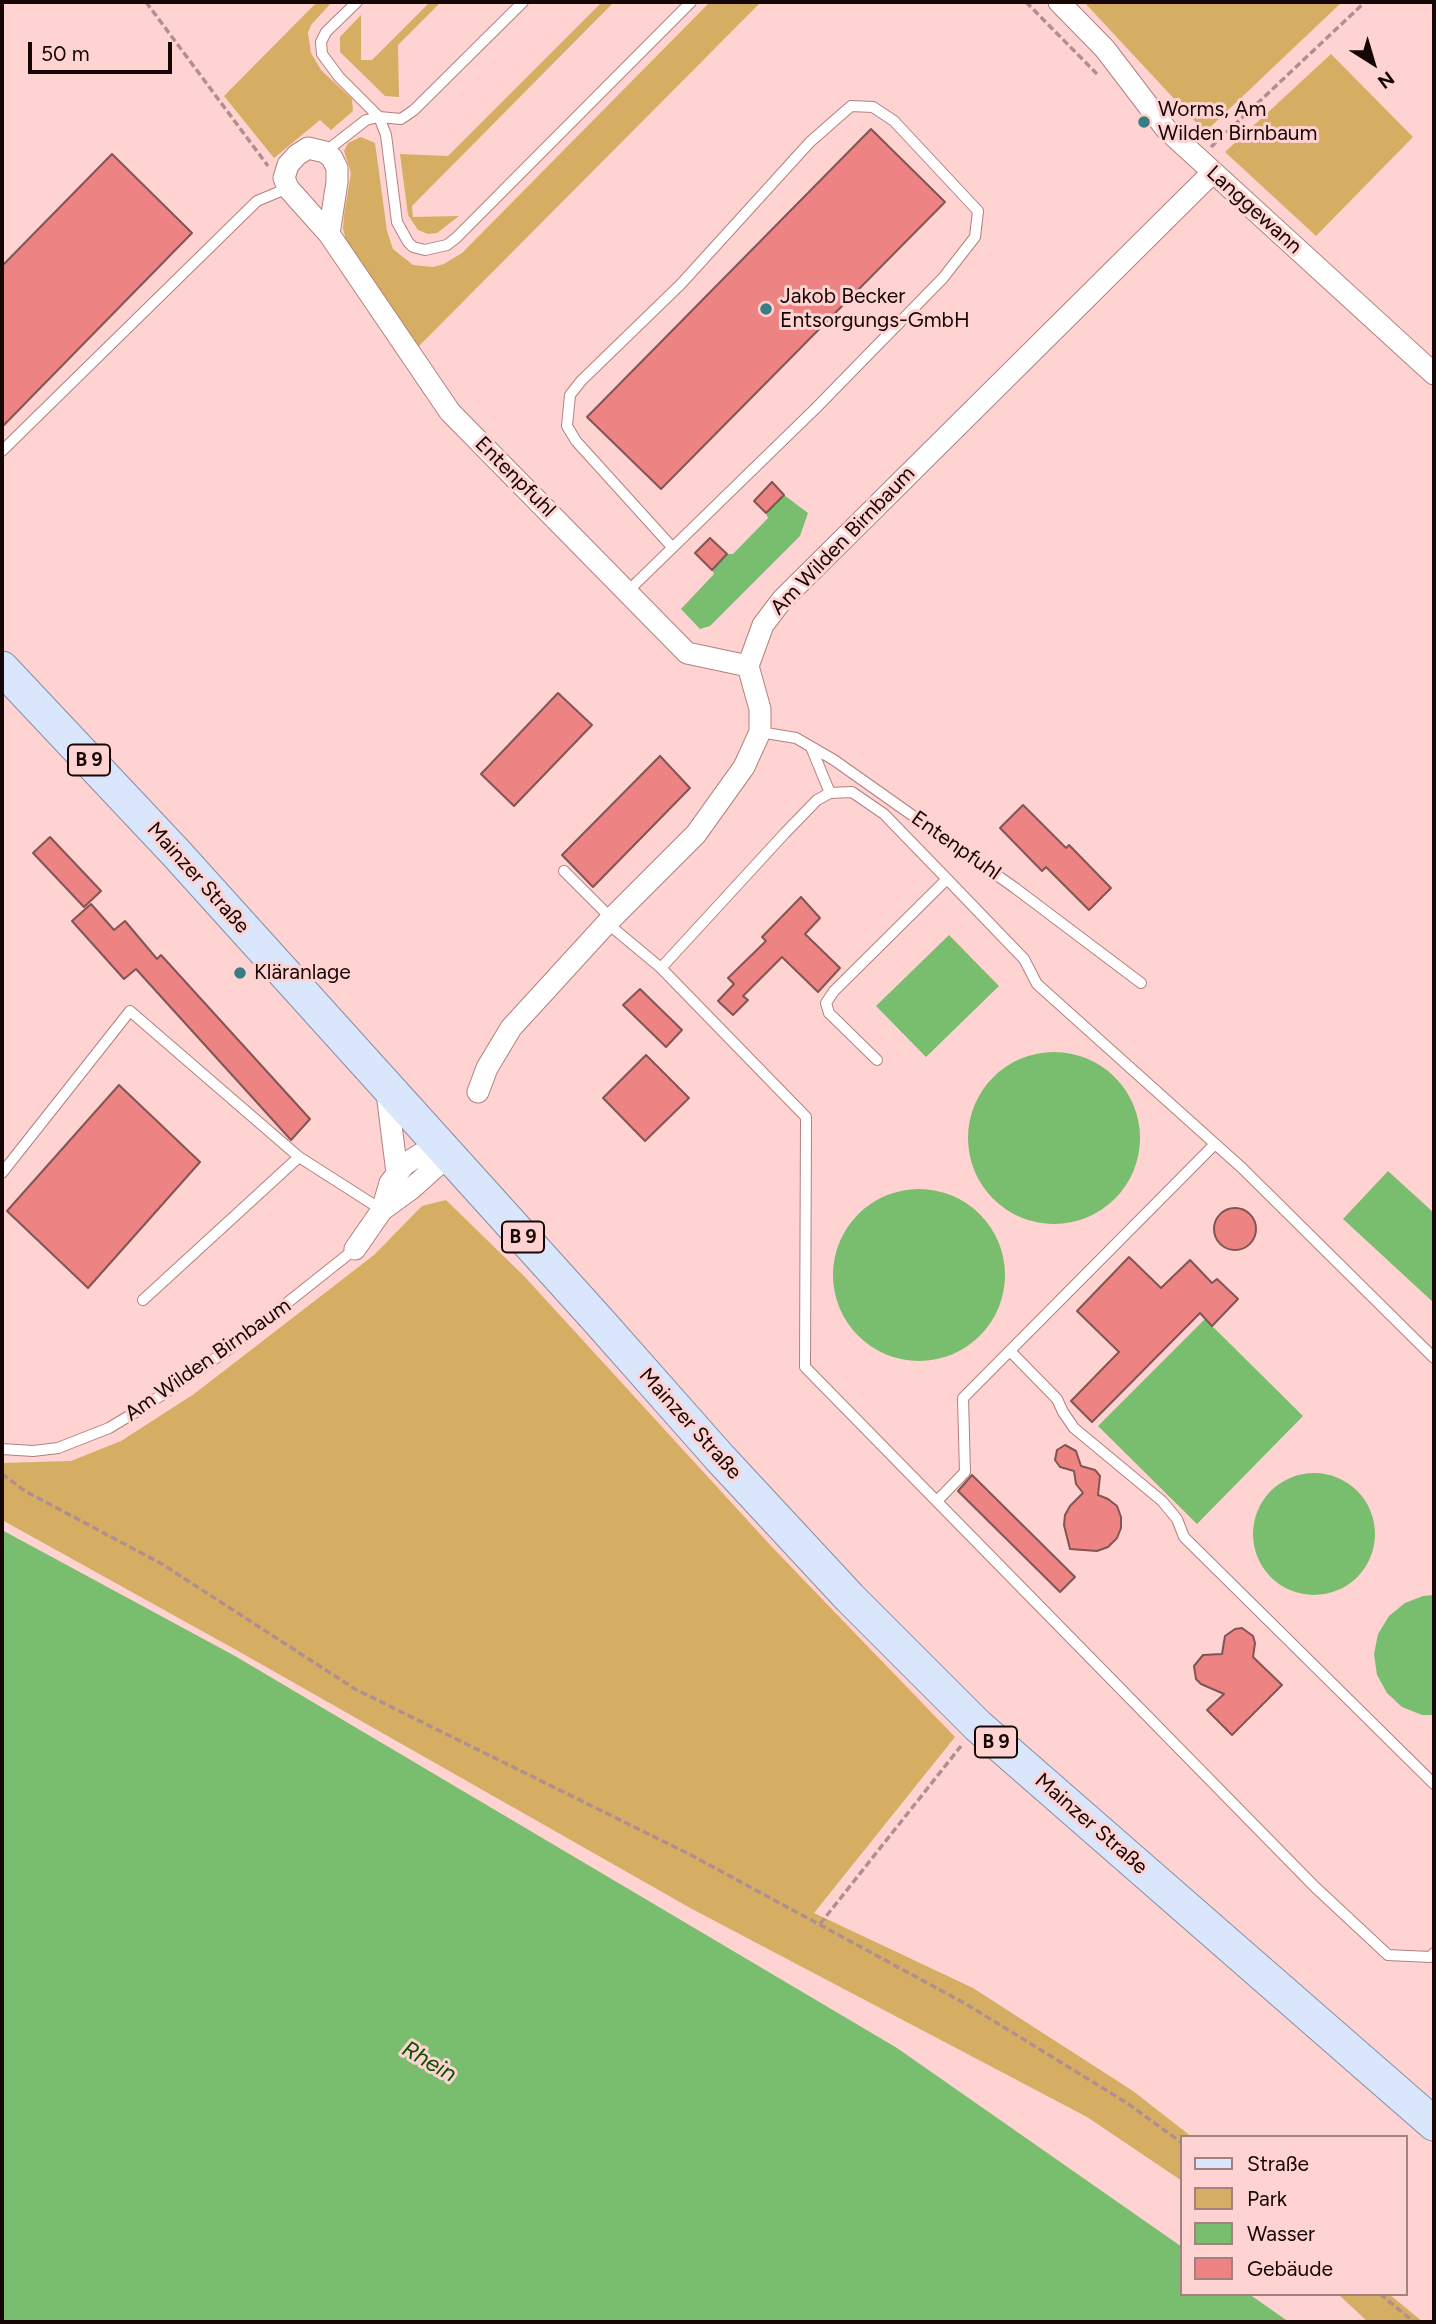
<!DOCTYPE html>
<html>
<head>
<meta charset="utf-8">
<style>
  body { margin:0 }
  #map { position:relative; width:1436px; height:2324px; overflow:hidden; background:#ffd3d1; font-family:Figtree,sans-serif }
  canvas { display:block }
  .frame { position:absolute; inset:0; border:4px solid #170606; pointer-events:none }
  .legend { position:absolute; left:1180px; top:2135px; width:228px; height:161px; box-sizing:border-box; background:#ffd3d1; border:2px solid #a28180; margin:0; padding:9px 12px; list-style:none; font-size:21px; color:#170606 }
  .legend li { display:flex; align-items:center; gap:14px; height:35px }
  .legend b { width:35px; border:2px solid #a28180 }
  .north { position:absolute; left:1338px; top:28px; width:70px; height:70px; -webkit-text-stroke:5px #ffd3d1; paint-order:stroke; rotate:143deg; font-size:19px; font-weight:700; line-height:28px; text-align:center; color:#170606 }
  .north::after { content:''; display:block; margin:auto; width:24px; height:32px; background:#170606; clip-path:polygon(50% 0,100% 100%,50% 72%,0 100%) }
  .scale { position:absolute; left:28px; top:42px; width:144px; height:32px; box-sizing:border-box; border:4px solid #170606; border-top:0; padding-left:9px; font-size:21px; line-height:24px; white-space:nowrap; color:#170606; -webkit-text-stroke:5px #ffd3d1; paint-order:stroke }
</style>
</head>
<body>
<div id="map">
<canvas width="1436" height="2324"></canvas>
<div class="frame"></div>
<ul class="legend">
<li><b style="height:9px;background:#d9e6fc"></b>Straße</li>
<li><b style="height:19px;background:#d6ae63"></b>Park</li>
<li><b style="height:19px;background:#79bd6f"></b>Wasser</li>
<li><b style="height:19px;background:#ed8483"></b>Gebäude</li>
</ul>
<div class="north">N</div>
<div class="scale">50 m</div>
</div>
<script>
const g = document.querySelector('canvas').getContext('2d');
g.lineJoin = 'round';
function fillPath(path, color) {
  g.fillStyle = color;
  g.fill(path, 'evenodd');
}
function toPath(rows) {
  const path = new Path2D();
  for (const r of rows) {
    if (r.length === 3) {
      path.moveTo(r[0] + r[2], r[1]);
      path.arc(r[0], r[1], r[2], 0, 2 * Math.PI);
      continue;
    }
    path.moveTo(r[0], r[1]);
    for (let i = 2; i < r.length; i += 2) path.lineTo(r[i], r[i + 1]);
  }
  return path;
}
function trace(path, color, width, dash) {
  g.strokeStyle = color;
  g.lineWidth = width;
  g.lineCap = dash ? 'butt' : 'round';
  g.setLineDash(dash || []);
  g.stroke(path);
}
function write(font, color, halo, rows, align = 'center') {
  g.font = font + ' Figtree,sans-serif';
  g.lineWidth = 6;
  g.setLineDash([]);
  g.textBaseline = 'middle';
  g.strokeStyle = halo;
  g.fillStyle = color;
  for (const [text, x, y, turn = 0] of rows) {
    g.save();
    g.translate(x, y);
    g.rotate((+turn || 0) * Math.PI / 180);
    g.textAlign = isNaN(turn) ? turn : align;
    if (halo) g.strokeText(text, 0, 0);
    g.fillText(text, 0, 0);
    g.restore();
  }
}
fillPath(toPath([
  [317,2,332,2,311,25,308,33,311,53,321,70,352,99,353,111,331,130,320,120,274,158,224,96],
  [430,2,441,2,398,45,399,97,385,96,340,52,340,37,361,15,361,60,372,60],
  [602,2,614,2,412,206,413,217,459,216,437,233,428,234,418,230,408,215,400,154,448,156],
  [710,2,761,2,418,347,347,244,343,229,344,215,351,173,344,151,348,143,361,137,375,143,387,231,393,249,413,265,433,267,444,264,462,253],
  [1084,2,1342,2,1205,132],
  [1331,54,1413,137,1316,236,1225,152],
  [446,1200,524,1276,772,1547,955,1737,814,1913,973,1988,1133,2091,1192,2137,1182,2137,1182,2181,1087,2117,692,1909,238,1651,2,1520,2,1463,71,1461,121,1441,194,1394,374,1255,422,1206],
  [1338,2294,1389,2294,1423,2322,1368,2322]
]), '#d6ae63');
fillPath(toPath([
  [784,495,808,513,800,536,710,626,700,629,681,609,714,574,712,570,727,554,733,554,768,518,766,513],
  [949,935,999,986,926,1057,876,1006],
  [1054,1138,86],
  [1388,1171,1434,1213,1434,1303,1343,1219],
  [919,1275,86],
  [1205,1319,1303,1416,1197,1524,1098,1426],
  [1314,1534,61],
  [2,1530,235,1656,897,2048,1182,2247,1182,2294,1249,2294,1289,2322,2,2322],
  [1434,1595,1434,1715,1422,1715,1402,1707,1387,1693,1377,1675,1374,1654,1378,1634,1389,1616,1405,1603,1423,1596]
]), '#79bd6f');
const building = toPath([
  [871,129,945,202,661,489,587,417,871,129],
  [112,154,192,233,2,427,2,266,112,154],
  [772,482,784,495,766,513,754,501,772,482],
  [710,538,727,554,712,570,695,553,710,538],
  [558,693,592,725,514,806,481,774,558,693],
  [660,756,690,788,593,887,562,855,660,756],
  [1023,805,1066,848,1069,845,1111,888,1089,910,1046,867,1042,871,1000,828,1023,805],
  [50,837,101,891,84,907,33,853,50,837],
  [801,897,820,918,805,934,840,968,818,992,782,957,743,996,748,1000,733,1015,718,1001,734,984,728,978,766,941,762,937,801,897],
  [91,904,114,930,125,921,157,959,161,955,310,1119,291,1140,136,969,124,979,72,921,91,904],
  [640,989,682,1030,666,1047,623,1005,640,989],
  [646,1055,689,1098,645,1141,603,1098,646,1055],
  [119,1085,200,1162,88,1288,7,1211,119,1085],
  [1235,1229,21],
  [1129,1257,1161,1288,1190,1260,1212,1283,1217,1279,1238,1299,1212,1326,1200,1313,1092,1422,1071,1401,1119,1352,1077,1311,1129,1257],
  [1065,1445,1076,1451,1081,1466,1095,1470,1100,1476,1098,1495,1108,1499,1117,1506,1121,1517,1121,1528,1117,1538,1108,1547,1097,1551,1070,1549,1064,1525,1065,1515,1070,1506,1083,1493,1076,1484,1074,1471,1060,1467,1055,1460,1057,1450,1065,1445],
  [972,1475,1075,1577,1060,1592,958,1491,972,1475],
  [1242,1628,1253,1636,1255,1643,1253,1657,1282,1685,1232,1735,1207,1710,1224,1694,1201,1684,1196,1679,1194,1666,1203,1655,1222,1654,1225,1636,1235,1629,1242,1628]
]);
fillPath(building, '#ed8483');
trace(building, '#825453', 2);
const lane = toPath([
  [357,2,326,32,321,42,322,54,339,77,379,117,386,135,397,222,408,242,413,247,425,250,447,245,456,238,691,2],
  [325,152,366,120,379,117,401,119,414,110,523,2],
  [2,451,257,201,288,188],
  [628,591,816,408,943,278,975,237,978,211,894,121,873,107,851,106,810,142,681,284,581,381,570,395,567,426,576,441,672,547],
  [760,732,796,738,834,760,1015,888,1141,983],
  [811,747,830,793],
  [564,871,612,919],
  [607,923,661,968,806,1117,805,1367,1315,1887,1388,1955,1430,1957,1434,1953],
  [661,968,785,833,817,800,830,793,852,792,884,814,947,879,1024,959,1037,984,1242,1168,1434,1358],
  [877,1060,829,1013,826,1003,834,991,947,879],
  [2,1173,130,1011,299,1157,382,1210],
  [143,1300,299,1157],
  [1010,1351,1057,1399,1063,1412,1074,1428,1162,1501,1177,1519,1184,1537,1434,1784],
  [2,1449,33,1451,58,1448,109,1428,144,1407,229,1349,355,1249],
  [937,1501,965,1472,963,1398,1215,1144]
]);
const street = toPath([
  [1059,2,1105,49,1166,129,1434,374],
  [329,234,337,182,337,168,332,158,325,152,308,148,297,155,288,165,284,178,288,188,329,234,450,412,687,653,748,666],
  [386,1085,397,1173],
  [478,1092,487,1068,511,1028,607,923,696,834,744,767,760,732,760,709,748,666,763,625,782,600,1212,173],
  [382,1210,411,1189,449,1155],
  [355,1249,382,1210,390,1183,405,1164,421,1154,443,1149]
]);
const primary = toPath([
  [2,668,176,853,597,1319,720,1458,850,1598,978,1726,1434,2124]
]);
trace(lane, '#b2807e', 12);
trace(street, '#b2807e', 23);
trace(primary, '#848da5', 35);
trace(toPath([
  [146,2,268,166],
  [1026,2,1097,74],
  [1211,147,1365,2],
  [2,1474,25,1491,162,1564,355,1689,689,1854,966,2004,1127,2103,1182,2143],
  [820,1924,961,1746],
  [1380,2294,1414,2322]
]), '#b28f8e', 3.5, [7, 3.5]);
trace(lane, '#fff', 10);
trace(street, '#fff', 21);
trace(primary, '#d9e6fc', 33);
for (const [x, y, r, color] of [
  [1144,122,7,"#367e83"],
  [766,309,7,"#367e83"],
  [240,973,7,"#367e83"]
]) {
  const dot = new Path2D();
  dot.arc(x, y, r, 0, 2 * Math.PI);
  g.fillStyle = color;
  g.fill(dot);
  trace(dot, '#ffd3d1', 2.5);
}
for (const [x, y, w] of [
  [89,760,42],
  [523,1237,42],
  [996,1742,42]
]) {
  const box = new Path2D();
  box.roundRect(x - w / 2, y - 15.5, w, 31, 5);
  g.fillStyle = '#ffd3d1';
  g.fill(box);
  trace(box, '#170606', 2);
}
write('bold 19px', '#170606', null, [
  ["B 9",89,760],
  ["B 9",523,1237],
  ["B 9",996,1742]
]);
write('21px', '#170606', '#ffd3d1', [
  ["Worms, Am",1158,110],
  ["Wilden Birnbaum",1158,134],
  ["Jakob Becker",780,297],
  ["Entsorgungs-GmbH",780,321],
  ["Kläranlage",254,973]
], 'left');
write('21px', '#170606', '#ffd3d1', [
  ["Langgewann",1254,210,42],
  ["Entenpfuhl",515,477,45],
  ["Am Wilden Birnbaum",843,541,-46],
  ["Entenpfuhl",956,846,35],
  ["Mainzer Straße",198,878,48],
  ["Am Wilden Birnbaum",208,1360,-35],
  ["Mainzer Straße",690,1424,48],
  ["Mainzer Straße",1091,1824,41]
]);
write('italic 23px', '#0a5200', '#ffd3d1', [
  ["Rhein",429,2062,30]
]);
</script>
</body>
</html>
